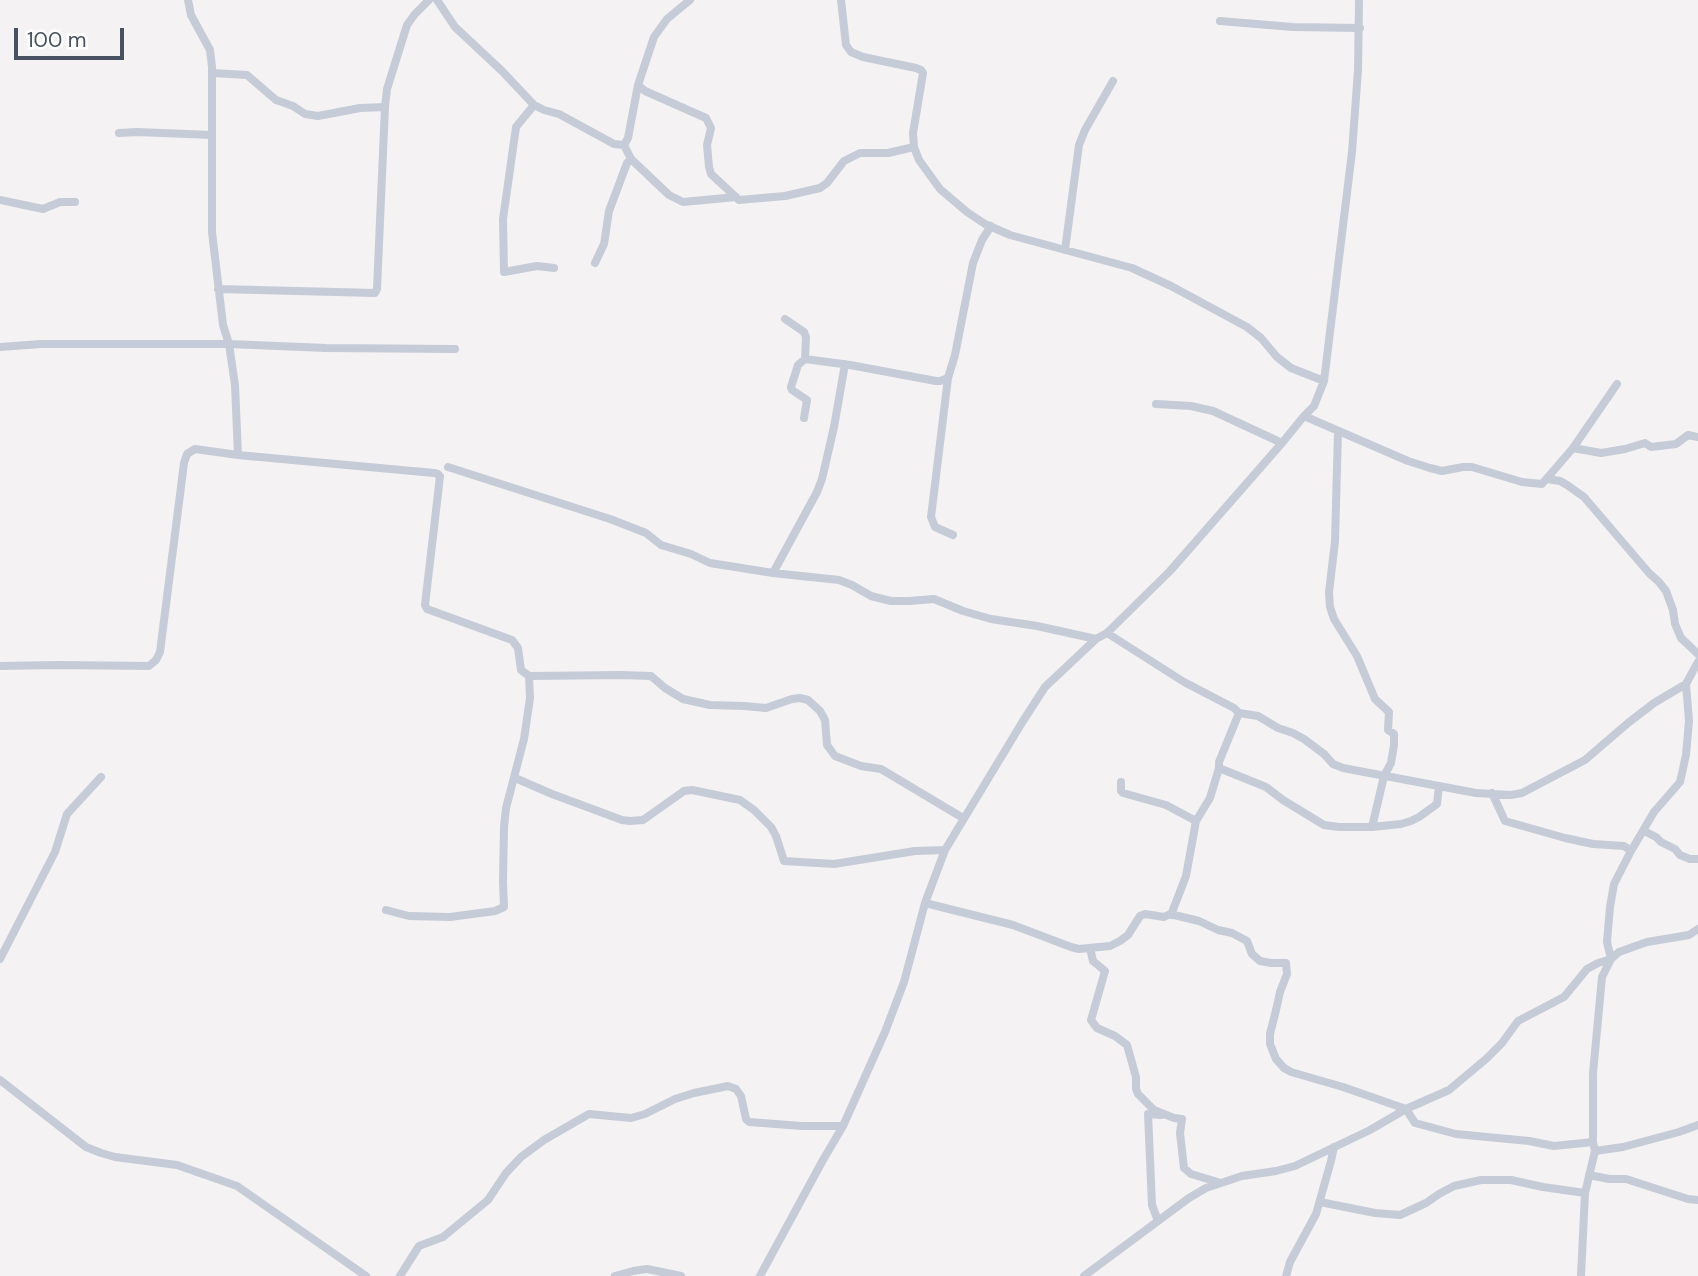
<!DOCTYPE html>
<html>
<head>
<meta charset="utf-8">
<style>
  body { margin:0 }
  #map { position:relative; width:1698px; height:1276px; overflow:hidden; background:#f4f2f2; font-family:"DM Sans",sans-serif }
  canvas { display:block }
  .scale { position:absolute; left:14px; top:28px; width:110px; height:32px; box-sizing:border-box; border:4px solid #485161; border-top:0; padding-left:9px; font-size:21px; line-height:24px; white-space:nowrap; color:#485161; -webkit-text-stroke:5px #fff; paint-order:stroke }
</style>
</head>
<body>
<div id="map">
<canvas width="1698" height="1276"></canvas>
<div class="scale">100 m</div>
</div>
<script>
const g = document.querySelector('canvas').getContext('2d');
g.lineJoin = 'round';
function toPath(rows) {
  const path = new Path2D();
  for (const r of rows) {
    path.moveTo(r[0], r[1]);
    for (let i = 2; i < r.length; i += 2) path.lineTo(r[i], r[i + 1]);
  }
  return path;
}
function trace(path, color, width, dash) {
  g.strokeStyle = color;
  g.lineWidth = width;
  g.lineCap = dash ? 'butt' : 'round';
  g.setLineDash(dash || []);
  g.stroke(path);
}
trace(toPath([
  [188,0,191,15,210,50,212,67,212,232,223,325,229,344,235,385,238,455],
  [437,0,455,27,502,71,534,105,544,110,559,114,614,144,624,145],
  [690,0,667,19,654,37,638,85,628,138,624,145,631,159,669,195,683,202,736,197],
  [841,0,846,45,851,52,863,57,916,68,921,70,923,73,913,133,914,147,919,160,940,189,967,212,985,224,1010,235,1132,268,1171,286,1247,327,1261,338,1277,357,1291,368,1324,381],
  [1220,21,1293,27,1360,28],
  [212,73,247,75,276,100,293,106,305,114,318,116,360,108,385,107],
  [638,85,645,91,706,118,711,128,707,145,709,167,711,174,739,200,785,196,820,188,827,183,844,161,860,153,888,153,914,147],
  [534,105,516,127,503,219,504,272,537,266,554,268],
  [119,133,137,132,212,135],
  [0,200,43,209,60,202,75,202],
  [1065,250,1079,145,1085,130,1113,81],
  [595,263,604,244,609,211,627,163,631,159],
  [218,289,375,293,377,289,385,107,387,89,407,25,415,14,429,0],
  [785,319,804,332,806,337,805,359],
  [0,347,41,344,229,344,326,348,455,349],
  [948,378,931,517,935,527,953,535],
  [1156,404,1191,406,1213,411,1282,443],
  [1304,416,1408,461,1430,468,1442,471,1463,467,1472,467,1522,482,1542,484,1573,448,1617,384],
  [804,418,807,400,792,390,791,387,798,365,805,359,850,365,936,381,940,381,948,378,955,355,973,263,982,240,991,226],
  [1338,431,1335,541,1329,592,1330,607,1334,619,1357,656,1375,699,1389,712,1388,730,1394,734,1394,745,1391,763,1384,776,1372,827],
  [1573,448,1601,453,1625,449,1645,443,1651,447,1676,444,1688,435,1698,437],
  [448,467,610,519,646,533,661,545,691,554,710,563,773,573,839,580,852,585,871,596,891,601,909,601,934,599,963,611,991,619,1037,626,1096,639],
  [1547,479,1560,481,1567,485,1584,497,1649,573,1659,582,1666,591,1673,610,1675,624,1681,638,1698,654],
  [773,573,817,492,822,479,834,427,845,364],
  [1107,633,1184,682,1234,708,1239,713,1258,716,1278,728,1293,733,1304,739,1324,754,1333,764,1343,768,1476,793,1511,795,1522,793,1585,760,1628,723,1654,703,1686,684,1698,662],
  [0,666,57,665,149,666,156,660,160,652,184,463,187,454,195,449,238,455,434,473,438,474,440,476,425,605,427,609,512,640,518,648,521,670,529,676,621,675,651,676,665,688,683,699,710,705,744,706,766,708,792,699,800,698,808,700,820,711,825,720,827,745,835,756,861,766,881,769,963,818],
  [1219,768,1266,787,1283,800,1324,825,1339,827,1372,827,1401,824,1411,821,1419,817,1437,804,1439,786],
  [515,778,552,794,622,820,630,821,643,820,684,791,692,790,740,800,754,810,771,827,776,836,784,861,834,864,915,851,945,850],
  [1121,782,1121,791,1123,793,1166,805,1196,821],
  [1492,793,1505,821,1565,838,1593,844,1624,846,1631,851],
  [1644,831,1656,837,1661,842,1675,849,1680,855,1690,859,1698,859],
  [925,903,1013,925,1071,947,1079,949,1110,946,1120,941,1128,935,1140,916,1145,914,1164,917,1170,914,1199,921,1218,930,1232,933,1247,941,1252,954,1260,961,1271,963,1286,963,1287,974,1280,992,1276,1010,1270,1034,1270,1044,1276,1059,1284,1068,1291,1072,1343,1087,1406,1109,1415,1123,1456,1134,1529,1141,1554,1146,1593,1142],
  [386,910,409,916,450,917,495,911,504,907,503,882,504,827,506,808,524,739,530,698,529,676],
  [1171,915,1186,876,1196,821,1210,798,1219,768,1219,762,1239,713],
  [1090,948,1093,961,1105,971,1091,1020,1097,1028,1115,1036,1127,1045,1136,1077,1136,1089,1138,1094,1154,1110,1174,1118,1182,1119,1180,1133,1184,1168,1191,1174,1221,1183],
  [0,959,55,852,67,814,101,777],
  [0,1080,86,1147,101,1153,115,1157,177,1165,237,1186,366,1276],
  [1595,1151,1623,1147,1679,1132,1698,1125],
  [1589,1175,1609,1179,1626,1179,1688,1199,1698,1200],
  [1320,1202,1375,1213,1400,1215,1426,1203,1439,1194,1454,1186,1481,1180,1511,1180,1543,1187,1585,1193],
  [1158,1221,1152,1205,1148,1114,1161,1115],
  [400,1276,419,1246,443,1237,488,1200,506,1173,521,1157,544,1140,589,1114,631,1118,645,1114,675,1099,694,1093,728,1086,736,1089,741,1096,746,1119,749,1122,802,1126,843,1126],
  [615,1276,633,1271,647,1269,681,1276],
  [760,1276,823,1160,843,1126,885,1032,904,982,925,903,945,850,1023,721,1045,687,1096,639,1107,633,1170,571,1282,443,1304,416,1314,406,1324,381,1352,152,1358,70,1359,0],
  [1084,1276,1189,1198,1206,1188,1242,1176,1276,1171,1295,1166,1370,1130,1406,1109,1449,1090,1486,1059,1502,1043,1518,1021,1564,997,1587,969,1598,963,1611,959,1619,952,1647,942,1689,935,1698,929],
  [1286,1276,1290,1262,1316,1214,1331,1161,1334,1147],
  [1581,1276,1585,1193,1595,1151,1593,1142,1593,1073,1602,977,1611,959,1607,942,1610,907,1614,884,1631,851,1654,812,1680,782,1686,755,1689,721,1686,684]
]), '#c5cbd7', 8);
</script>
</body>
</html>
